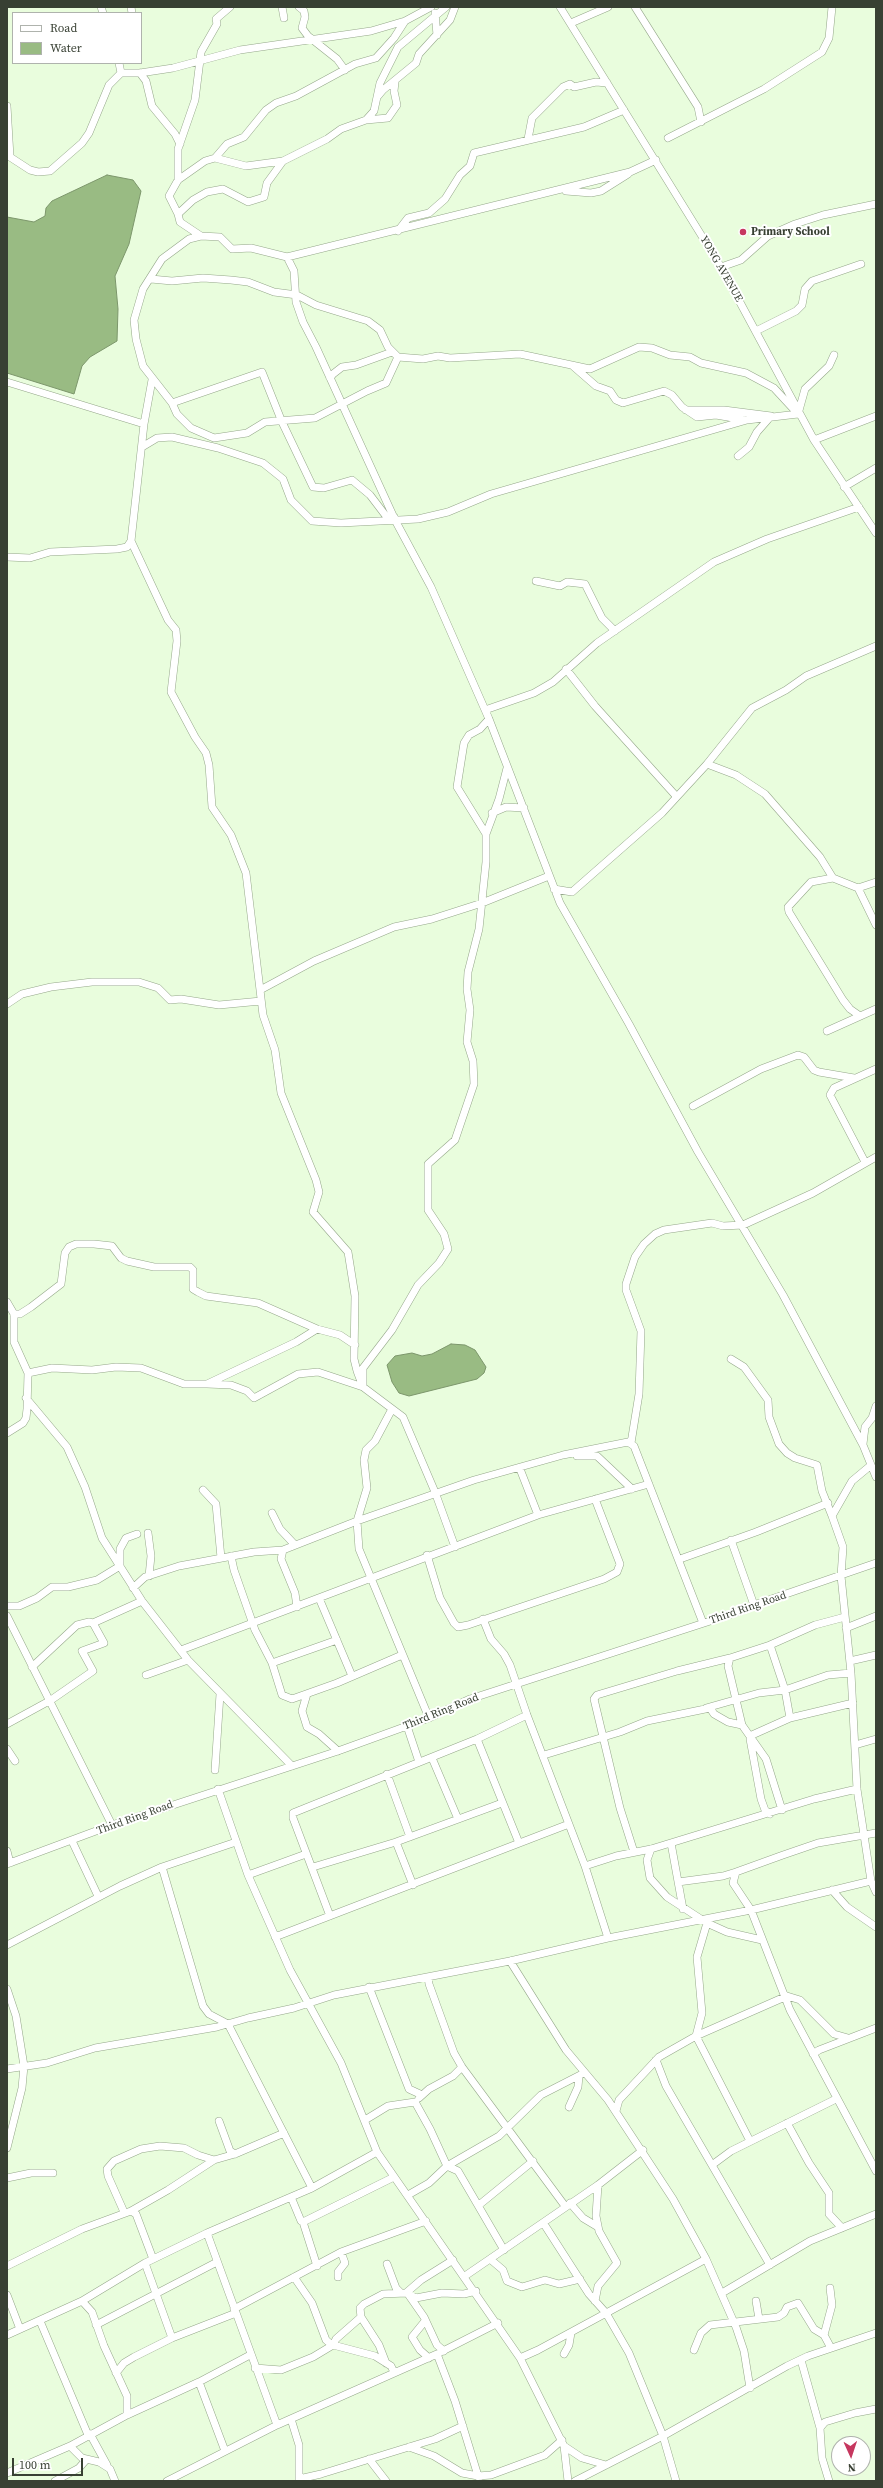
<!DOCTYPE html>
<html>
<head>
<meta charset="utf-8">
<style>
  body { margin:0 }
  #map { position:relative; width:883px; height:2488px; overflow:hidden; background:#e9fddd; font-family:"Source Serif 4",serif }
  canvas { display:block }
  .frame { position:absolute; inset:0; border:8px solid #384033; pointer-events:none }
  .legend { position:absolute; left:12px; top:12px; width:130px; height:52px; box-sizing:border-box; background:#fff; border:1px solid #afb3ad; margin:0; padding:5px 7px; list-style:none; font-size:12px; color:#384033 }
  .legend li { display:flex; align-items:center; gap:8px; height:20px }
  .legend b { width:20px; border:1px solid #afb3ad }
  .north { position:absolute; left:831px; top:2436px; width:40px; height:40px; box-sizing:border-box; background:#fff; border:1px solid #afb3ad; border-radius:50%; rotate:177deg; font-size:11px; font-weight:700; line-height:16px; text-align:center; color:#384033 }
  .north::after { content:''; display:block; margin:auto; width:14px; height:18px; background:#c6375f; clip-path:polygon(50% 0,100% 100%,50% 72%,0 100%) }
  .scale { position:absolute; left:12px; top:2458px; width:71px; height:18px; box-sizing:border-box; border:2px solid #384033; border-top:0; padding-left:5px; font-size:12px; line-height:14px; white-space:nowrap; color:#384033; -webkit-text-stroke:3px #fff; paint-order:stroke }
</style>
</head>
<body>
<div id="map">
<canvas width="883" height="2488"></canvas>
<div class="frame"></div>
<ul class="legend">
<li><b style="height:5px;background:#fff"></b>Road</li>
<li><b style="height:11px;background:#99bb83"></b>Water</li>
</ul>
<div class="north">N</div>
<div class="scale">100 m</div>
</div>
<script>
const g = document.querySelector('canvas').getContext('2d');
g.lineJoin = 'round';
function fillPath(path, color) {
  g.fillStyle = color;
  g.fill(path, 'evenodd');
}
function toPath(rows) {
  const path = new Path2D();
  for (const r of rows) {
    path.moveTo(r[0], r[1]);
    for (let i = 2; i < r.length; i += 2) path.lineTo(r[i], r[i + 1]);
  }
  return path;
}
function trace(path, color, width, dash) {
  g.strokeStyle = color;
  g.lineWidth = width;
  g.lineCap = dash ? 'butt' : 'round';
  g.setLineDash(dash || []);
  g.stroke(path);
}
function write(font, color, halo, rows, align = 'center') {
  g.font = font + ' "Source Serif 4",serif';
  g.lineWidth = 4;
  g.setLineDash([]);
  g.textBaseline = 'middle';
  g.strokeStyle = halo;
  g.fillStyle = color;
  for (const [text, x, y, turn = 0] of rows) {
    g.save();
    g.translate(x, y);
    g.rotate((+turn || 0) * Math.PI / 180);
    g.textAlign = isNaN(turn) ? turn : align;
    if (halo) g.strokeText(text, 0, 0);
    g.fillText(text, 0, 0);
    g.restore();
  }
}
const water = toPath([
  [107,175,133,180,141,191,129,244,115,276,118,309,117,341,90,357,82,366,74,394,7,373,7,217,34,222,45,216,46,208,52,201,107,175],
  [451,1344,465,1345,475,1350,486,1367,484,1373,477,1379,409,1396,399,1393,392,1382,387,1365,395,1356,412,1353,422,1356,432,1354,451,1344]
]);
fillPath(water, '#99bb83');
trace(water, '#7c966b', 1);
const minor = toPath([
  [101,7,103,13],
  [131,7,132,13],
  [282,7,284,18],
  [299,7,304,11,305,17,302,28,308,36,337,59,345,70],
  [446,7,398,47,380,83,374,111,366,120,341,129,327,139,283,161,267,183,264,197,248,202,223,189,207,192,193,200,178,214,180,222,201,236,220,237,232,249,251,248,287,257,630,172,656,160],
  [560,7,721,267,814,440,876,533],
  [635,7,698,107,701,122],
  [435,13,437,35],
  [571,23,608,7],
  [121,73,140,73,173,68,240,50,371,31,405,21,431,7],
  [140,73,146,81,152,106,175,134,180,144],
  [378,96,383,90,416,63,419,54,450,20,455,7],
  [7,106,10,157,30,170,38,172,50,171,82,143,89,133,109,85,121,73,119,63],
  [366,120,388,118,397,105,394,91,395,82],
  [668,138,764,89,822,52,829,38,832,7],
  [528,139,532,118,563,87,570,84,574,87,596,82,607,83],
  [215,158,246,166,283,161],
  [178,180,178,149,195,100,201,52,217,24,216,19,230,7],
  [566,191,591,193,601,191,628,174],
  [178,214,169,196,178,180,205,161,215,158,227,144,244,137,266,110,276,103,296,96,355,64,376,58,394,38,405,21],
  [398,231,408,218,429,213,445,199,460,175,470,166,474,153,584,127,624,110],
  [201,236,189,239,162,259,143,289,134,320,136,339,143,366,172,403,177,414,191,428,214,438,247,433,265,422,315,418,367,391,386,383,398,357],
  [287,257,294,271,296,302,303,322,316,347,395,520,431,587,489,719,560,903,629,1024,698,1152,783,1295,863,1445,876,1477],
  [721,267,741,260,768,236,795,224,823,215,876,204],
  [151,279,172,281,203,278,231,280,248,282,274,292,297,295,316,305,368,321,380,330,388,347,398,357,423,359,438,356,450,358,520,354,590,369,639,347,652,348,670,355,690,357,701,363,746,373,774,388,798,414],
  [756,331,796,311,802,305,805,289,812,281,861,264],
  [573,366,596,386,610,391,616,400,623,403,664,391,672,395,682,407,697,417,716,415,745,420],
  [330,378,333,374,342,367,356,365,392,352],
  [7,382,144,424,131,541,168,620,176,630,177,641,171,692,195,737,206,753,209,765,212,807,231,835,246,873,263,1015,275,1050,281,1093,316,1180,319,1192,313,1212,348,1252,355,1296,354,1359,357,1371,363,1387,403,1417,435,1492,455,1547],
  [172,403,262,372,282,422,313,487,324,488,352,480,370,495,386,516,394,517],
  [686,410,724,410,771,416,757,432,749,447,738,456],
  [144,424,152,380],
  [814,440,876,416],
  [142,447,157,438,172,437,218,448,263,463,283,479,291,500,312,521,341,523,418,519,448,512,491,494,747,420,798,414,805,389,829,366,834,355],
  [844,487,876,468],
  [7,557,30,558,50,552,117,549,127,547,131,541],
  [536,581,560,586,567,582,585,584,602,618,615,631],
  [566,669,595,706,676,796],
  [485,710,534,693,553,682,597,643,714,562,767,539,859,507],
  [707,764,736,775,765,794,820,857,833,878,858,888,876,925],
  [492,813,506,807,524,808],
  [486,834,499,799,507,768],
  [833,878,811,882,788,907,789,912,843,1000,850,1009,860,1016],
  [858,888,876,882],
  [554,889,572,892,662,813,707,764,752,708,786,690,806,676,876,646],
  [262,989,314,961,394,927,432,919,482,903,549,876],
  [7,1004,22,994,51,987,92,982,139,982,158,988,170,1000,181,999,219,1005,261,1001],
  [827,1031,876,1009],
  [693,1106,761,1069,798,1055,804,1057,814,1070,819,1072,854,1078],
  [865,1162,830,1095,834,1088,876,1069],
  [7,1302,14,1314,20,1314,31,1307,61,1284,65,1253,69,1247,76,1244,94,1244,112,1246,121,1258,127,1261,154,1267,190,1267,193,1270,193,1289,198,1292,206,1296,258,1303,317,1329,340,1335,355,1345],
  [731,1359,744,1367,768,1400,769,1417,779,1444,787,1453,795,1458,817,1465,822,1491,832,1516],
  [28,1373,52,1368,92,1370,116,1367,141,1368,184,1384,207,1384,296,1342,317,1329],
  [207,1384,231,1385,247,1391,254,1398,298,1374,318,1372,363,1387,363,1368,392,1330,418,1285,439,1263,448,1249,444,1234,428,1210,428,1164,455,1140,474,1084,473,1061,467,1042,470,1010,467,989,468,972,479,929,486,862,486,834,457,787,464,743,469,735,480,729,489,719],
  [26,1398,67,1447,85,1487,102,1538,142,1601,188,1660,292,1766],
  [392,1409,375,1441,366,1450,364,1460,367,1488,357,1521,359,1549,429,1718],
  [7,1433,23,1423,26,1418,27,1409,28,1373,14,1342,14,1314],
  [631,1443,639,1394,641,1331,626,1290,626,1284,635,1257,644,1244,655,1234,664,1230,712,1223,723,1226,743,1225,813,1193,876,1157],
  [863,1444,865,1427,872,1418,876,1406],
  [577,1456,597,1456,632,1489],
  [870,1466,852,1481,832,1516,843,1547,841,1576,851,1673,857,1789,871,1881,876,1892],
  [520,1469,538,1515],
  [203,1490,216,1504,221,1558],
  [272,1513,280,1529,295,1545],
  [148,1533,151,1556,149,1576],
  [731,1540,754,1605],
  [427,1555,440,1598,454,1623,458,1627,468,1625,604,1579,617,1572,620,1564,595,1499],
  [231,1556,234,1570,255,1630,272,1663,282,1695,292,1699,337,1683,402,1655],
  [680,1559,756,1532,828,1503],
  [133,1588,145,1577,179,1566,254,1552,283,1550],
  [319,1598,352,1676],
  [7,1606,19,1606,37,1598,52,1587,68,1587,97,1580,120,1566,120,1549,126,1538,137,1534],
  [297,1607,295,1593,281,1559,283,1550,357,1521,474,1480,563,1455,628,1442,634,1446,703,1623],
  [7,1616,112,1825],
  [483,1619,491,1639,504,1654,510,1665,527,1715,585,1866,608,1938],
  [846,1628,876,1616],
  [770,1645,785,1690,790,1718,853,1703],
  [181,1650,538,1515,649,1484],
  [730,1658,728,1666,742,1725],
  [850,1661,876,1655],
  [272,1663,337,1640],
  [32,1667,77,1625,89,1622,93,1623],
  [146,1675,188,1660],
  [307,1694,302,1711,307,1727,319,1734,338,1751],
  [706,1708,759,1693,785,1690,828,1675,851,1673],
  [7,1724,51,1700,93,1671,82,1651,104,1643,93,1623,142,1601],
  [407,1726,419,1762],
  [477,1739,519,1843],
  [855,1745,876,1739],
  [7,1749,15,1761],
  [544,1755,620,1732,647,1721,710,1708,714,1714,728,1722,742,1725,766,1759,782,1810],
  [432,1758,458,1819],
  [215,1770,220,1694],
  [387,1774,410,1837],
  [218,1789,248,1875,290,1970,341,2063,377,2152,520,2358,564,2446,568,2481],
  [770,1814,765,1810,761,1799,750,1739,752,1735,790,1718],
  [876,1833,818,1843,783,1855,736,1872,733,1883,751,1910,790,2010,876,2171],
  [72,1841,98,1896],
  [396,1842,413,1885],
  [671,1843,683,1909],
  [651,1849,647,1860,650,1878,667,1897,707,1923,727,1932,762,1940],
  [7,1851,10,1863],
  [634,1852,620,1808,594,1699,597,1695,677,1671,730,1658,770,1645,815,1625,845,1617],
  [7,1864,112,1825,338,1751,429,1718,470,1699,738,1612,754,1605,876,1563],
  [585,1866,616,1856,651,1849,814,1799,857,1789],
  [162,1867,203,2006,209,2014,228,2024,312,2188],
  [313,1867,396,1842,502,1803],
  [248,1875,306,1854],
  [678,1882,723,1876,736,1872],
  [832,1890,847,1907,876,1927],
  [330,1916,293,1818,293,1813,477,1739,527,1715],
  [707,1923,697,1957,702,2013,696,2036,750,2141],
  [275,1937,569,1824],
  [7,1945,120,1886,162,1867,236,1842],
  [510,1961,566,2050,608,2100,673,2199,706,2259,736,2327,744,2351,750,2388],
  [428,1977,429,1984,454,2053,462,2067,565,2206],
  [369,1987,409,2089,422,2095],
  [7,1989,16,2016,24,2066,22,2088,7,2148],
  [813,2054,819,2050,876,2028],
  [656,2060,666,2086,770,2265],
  [7,2069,47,2063,95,2048,217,2027,248,2018,294,2008,334,1995,510,1961,608,1938,751,1910,871,1881],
  [419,2098,429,2089,453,2076,462,2067],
  [569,2107,578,2087,579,2076],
  [616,2111,619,2100,659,2057,696,2036,787,1996,800,2000,834,2034,848,2038],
  [365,2120,388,2106,415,2102,430,2129,447,2166,429,2183,408,2195],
  [219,2121,230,2151,235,2154],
  [787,2123,809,2163,829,2193,829,2214,842,2228],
  [712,2165,731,2151,836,2099],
  [447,2166,499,2136,541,2095,584,2073],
  [447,2166,458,2171,504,2250],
  [7,2178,31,2173,53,2173],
  [291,2197,301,2221,303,2222,394,2177],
  [570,2203,583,2218,598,2227],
  [479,2205,533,2161],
  [131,2211,168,2190,214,2160],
  [124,2212,108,2176,107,2169,114,2161,141,2149,160,2146,184,2148,198,2155,214,2160,235,2154,284,2133],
  [303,2222,317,2266],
  [544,2224,589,2294,606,2313,629,2353,663,2436,676,2481],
  [207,2233,277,2425],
  [490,2259,503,2270,507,2281,522,2287,545,2280,559,2284,580,2279],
  [145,2263,172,2338],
  [387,2264,396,2288,401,2293],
  [7,2266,82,2229,131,2211,136,2214,153,2259],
  [465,2276,598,2185,643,2150],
  [294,2277,312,2303,326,2340,332,2345],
  [338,2277,338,2272,345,2263,341,2252],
  [406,2293,416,2298,442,2293,464,2294,476,2291],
  [722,2293,810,2241,876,2214],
  [408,2294,424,2317,437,2345,444,2351],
  [7,2295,20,2329],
  [82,2301,92,2312,104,2346,127,2396,127,2415],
  [595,2301,598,2286,617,2263,599,2231,596,2216,598,2185],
  [756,2301,759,2319],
  [234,2309,341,2252,426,2221],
  [361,2317,379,2345,386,2363],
  [40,2321,88,2435],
  [425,2321,412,2337,420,2350,429,2358],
  [96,2325,217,2262],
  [7,2335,82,2301,145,2263,207,2233,312,2188,377,2152],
  [824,2335,832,2305,830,2288],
  [333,2345,336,2339,361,2317,360,2308,364,2304,383,2294,406,2293,421,2280,453,2260],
  [694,2350,701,2333,710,2325,778,2317,784,2313,787,2307,798,2303,814,2329,824,2335,831,2348],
  [437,2354,455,2401,479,2479],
  [564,2354,569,2345,571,2333],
  [520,2358,538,2350,706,2259],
  [801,2360,820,2428],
  [255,2368,281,2370,313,2357,333,2345,375,2356,391,2366,394,2372],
  [116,2373,124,2363,134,2357,172,2338,236,2313],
  [199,2382,225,2451],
  [291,2419,299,2445,299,2481],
  [90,2434,107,2465],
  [70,2446,82,2458,99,2462,110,2469,115,2481],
  [564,2446,582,2458,606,2465],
  [409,2447,434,2456,462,2473,478,2476,491,2475,545,2455,562,2440],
  [369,2459,386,2481],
  [7,2473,70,2446,127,2415,199,2382,250,2355],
  [299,2479,321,2474,435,2439,463,2426],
  [55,2481,79,2468,86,2460],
  [167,2481,277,2425,437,2354,498,2323],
  [575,2481,663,2436,787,2366,808,2356,876,2333],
  [829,2481,822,2458,820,2428,825,2422,855,2413,876,2409]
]);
trace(minor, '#95a78a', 8);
trace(minor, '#fff', 7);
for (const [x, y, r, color] of [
  [743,232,4,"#c6375f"]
]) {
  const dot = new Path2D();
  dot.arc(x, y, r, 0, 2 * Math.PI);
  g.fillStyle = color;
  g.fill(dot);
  trace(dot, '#fff', 1.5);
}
write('bold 11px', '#384033', '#fff', [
  ["Primary School",751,232]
], 'left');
write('11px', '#384033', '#fff', [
  ["YONG AVENUE",721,269,60],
  ["Third Ring Road",748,1608,-19],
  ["Third Ring Road",441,1712,-22],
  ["Third Ring Road",135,1818,-20]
]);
</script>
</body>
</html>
